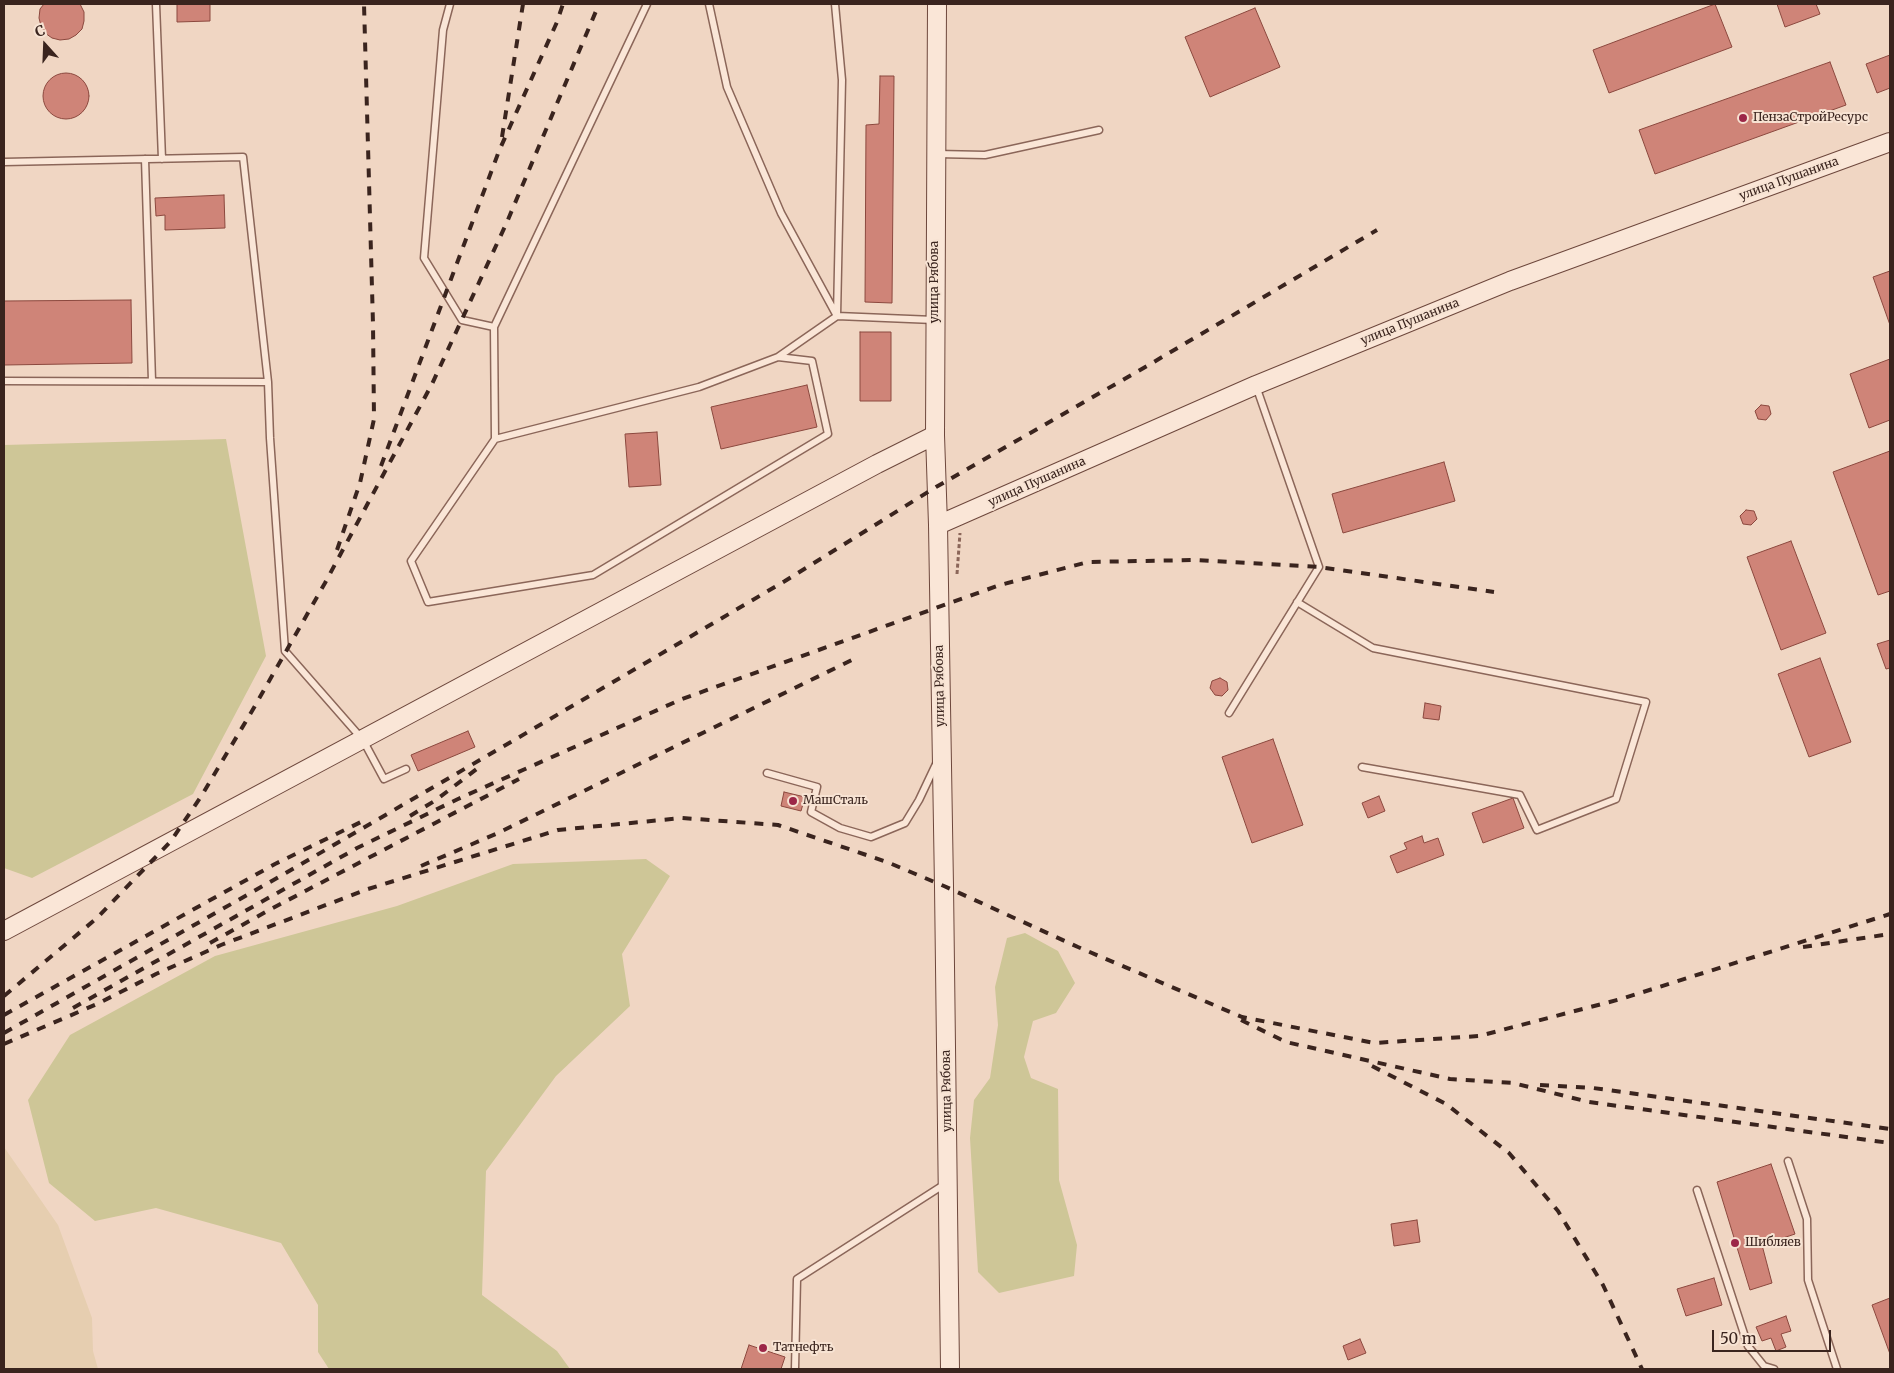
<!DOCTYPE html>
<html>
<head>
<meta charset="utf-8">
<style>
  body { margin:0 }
  #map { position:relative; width:1894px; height:1373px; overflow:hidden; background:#f0d6c3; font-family:Merriweather,serif }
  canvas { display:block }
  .frame { position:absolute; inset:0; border:5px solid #3a241e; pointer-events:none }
  .north { position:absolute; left:20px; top:20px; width:50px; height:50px; -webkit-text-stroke:4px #f7e3d3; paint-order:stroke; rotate:340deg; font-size:14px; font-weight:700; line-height:20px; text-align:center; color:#3a241e }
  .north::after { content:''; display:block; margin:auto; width:18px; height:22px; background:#3a241e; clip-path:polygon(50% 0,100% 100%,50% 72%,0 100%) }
  .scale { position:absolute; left:1712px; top:1330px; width:119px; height:22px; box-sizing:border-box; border:2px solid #3a241e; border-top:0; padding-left:6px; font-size:15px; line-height:18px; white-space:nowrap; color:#3a241e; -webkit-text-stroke:4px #f7e3d3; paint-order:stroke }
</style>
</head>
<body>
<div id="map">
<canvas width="1894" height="1373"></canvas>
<div class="frame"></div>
<div class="north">С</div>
<div class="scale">50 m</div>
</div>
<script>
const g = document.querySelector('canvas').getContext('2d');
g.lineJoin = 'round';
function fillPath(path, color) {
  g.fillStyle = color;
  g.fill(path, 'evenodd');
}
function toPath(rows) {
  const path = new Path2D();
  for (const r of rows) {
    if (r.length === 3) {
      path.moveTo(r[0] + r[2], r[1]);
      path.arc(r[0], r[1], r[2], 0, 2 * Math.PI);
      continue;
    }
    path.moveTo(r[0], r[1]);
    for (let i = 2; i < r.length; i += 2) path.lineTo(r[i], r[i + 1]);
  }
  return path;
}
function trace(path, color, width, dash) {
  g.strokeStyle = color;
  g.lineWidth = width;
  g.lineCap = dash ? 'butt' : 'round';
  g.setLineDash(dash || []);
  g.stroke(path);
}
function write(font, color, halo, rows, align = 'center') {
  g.font = font + ' Merriweather,serif';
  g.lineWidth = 4;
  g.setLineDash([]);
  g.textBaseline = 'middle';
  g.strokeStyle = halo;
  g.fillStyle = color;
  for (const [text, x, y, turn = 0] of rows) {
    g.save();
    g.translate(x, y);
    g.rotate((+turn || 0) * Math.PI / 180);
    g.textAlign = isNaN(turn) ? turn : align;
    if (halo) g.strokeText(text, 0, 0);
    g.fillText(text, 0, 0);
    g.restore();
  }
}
fillPath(toPath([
  [4,1147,58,1225,92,1318,93,1351,98,1369,4,1369]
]), '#e6ceb0');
fillPath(toPath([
  [226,439,266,656,193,794,32,878,4,868,4,445],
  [646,859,670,876,622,954,630,1006,556,1076,486,1171,482,1295,557,1351,570,1369,329,1369,318,1352,318,1305,281,1243,156,1208,95,1221,49,1183,28,1100,70,1035,215,956,397,906,513,864],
  [1025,933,1058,951,1075,983,1056,1013,1033,1021,1024,1057,1031,1078,1058,1089,1059,1180,1077,1245,1074,1276,999,1293,978,1272,970,1138,974,1100,990,1078,998,1025,995,987,1007,938]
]), '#cec697');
const building = toPath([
  [44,4,80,4,84,12,84,21,82,29,76,35,69,39,60,40,52,38,45,33,41,26,39,18,40,9,44,4],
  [177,4,210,4,210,21,177,22,177,4],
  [1715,4,1732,47,1609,93,1593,50,1715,4],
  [1777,4,1816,4,1820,14,1785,27,1777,4],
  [1255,8,1280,67,1210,97,1185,37,1255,8],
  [1890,55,1890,88,1877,93,1866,64,1890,55],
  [1830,62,1846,105,1655,174,1639,130,1830,62],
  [66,96,23],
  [880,76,894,76,892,303,865,302,866,125,879,124,880,76],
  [224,195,225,228,165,230,165,215,156,216,155,198,224,195],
  [1890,271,1890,325,1873,277,1890,271],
  [131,300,132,363,4,365,4,301,131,300],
  [860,332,891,332,891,401,860,401,860,332],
  [1890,359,1890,420,1869,428,1850,374,1890,359],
  [807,385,817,427,721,449,711,407,807,385],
  [1761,405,1769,406,1771,414,1766,420,1758,419,1755,411,1761,405],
  [657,432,661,485,629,487,625,434,657,432],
  [1890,451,1890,591,1878,595,1833,472,1890,451],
  [1444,462,1455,501,1343,533,1332,494,1444,462],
  [1746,510,1754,511,1757,519,1751,525,1743,524,1740,516,1746,510],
  [1791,541,1826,633,1781,650,1747,557,1791,541],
  [1890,640,1890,668,1886,669,1877,644,1890,640],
  [1820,658,1851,742,1809,757,1778,674,1820,658],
  [1220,678,1227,682,1228,690,1222,696,1215,695,1210,688,1212,681,1220,678],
  [1425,703,1441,706,1439,720,1423,718,1425,703],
  [468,731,475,747,418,771,411,755,468,731],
  [1273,739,1303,825,1252,843,1222,757,1273,739],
  [784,792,805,797,801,811,781,806,784,792],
  [1379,796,1385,811,1368,818,1362,803,1379,796],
  [1513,798,1524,828,1483,843,1472,813,1513,798],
  [1422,836,1424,843,1438,838,1444,855,1397,873,1390,856,1407,849,1404,843,1422,836],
  [1771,1164,1795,1234,1762,1245,1772,1283,1750,1290,1717,1182,1771,1164],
  [1417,1220,1420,1242,1394,1246,1391,1224,1417,1220],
  [1714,1278,1722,1305,1686,1316,1677,1289,1714,1278],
  [1890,1298,1890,1354,1872,1305,1890,1298],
  [1786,1316,1791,1331,1781,1334,1786,1347,1776,1351,1771,1338,1762,1341,1756,1327,1786,1316],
  [1360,1339,1366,1353,1348,1360,1343,1346,1360,1339],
  [749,1345,785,1357,781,1369,741,1369,749,1345]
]);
fillPath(building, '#cf8478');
trace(building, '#8b483e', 1);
const lane = toPath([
  [156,4,162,159],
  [450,4,443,30,424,258,462,320,494,327],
  [709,4,727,87,781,213,837,316,778,357,699,387,495,439,411,561,428,602,593,575,828,434,812,361,778,357],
  [835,4,842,80,837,316,934,320],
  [937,154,985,155,1099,130],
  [145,159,152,381],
  [4,162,243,157,268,382,270,438,285,651,363,740,384,779,406,769],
  [4,381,268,382],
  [495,439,494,327,647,4],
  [1297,602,1373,648,1646,702,1616,799,1537,830,1520,795,1362,767],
  [1229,713,1319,567,1256,386],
  [767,773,817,787,811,812,840,828,871,837,905,823,919,800,937,762],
  [1788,1161,1807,1219,1808,1280,1837,1369],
  [1697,1190,1748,1346,1764,1366,1774,1369],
  [795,1369,797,1279,945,1184]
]);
const secondary = toPath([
  [937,4,935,435,938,525,944,886,950,1369],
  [938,525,1256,385,1510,281,1890,142],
  [4,931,877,464,935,435]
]);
trace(lane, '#8b6659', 9);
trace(secondary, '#6d473c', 20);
trace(toPath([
  [957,574,960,533]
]), '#8b6659', 3, [4, 2.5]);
trace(lane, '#fae6d7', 6);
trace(secondary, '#fae6d7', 18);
trace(toPath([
  [502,137,523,4],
  [381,466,499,151,557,22,563,4],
  [337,550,360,483,374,419,373,324,364,4],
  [410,816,436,800,478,768],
  [421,866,498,833,856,658],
  [210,943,271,909,519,779],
  [1803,947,1890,934],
  [4,996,97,918,171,841,202,795,252,711,325,583,432,384,507,222,599,4],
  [73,1008,357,848,458,799,682,699,1000,585,1088,562,1193,560,1319,567,1494,592],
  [4,1015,275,864,361,822],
  [1241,1020,1286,1042,1450,1079,1513,1083,1589,1102,1890,1143],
  [4,1033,284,874,516,739,785,581,936,487,1147,366,1377,230],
  [4,1044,97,1004,156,974,221,945,368,889,558,830,682,818,778,825,887,862,944,886,1078,947,1242,1017,1374,1043,1479,1036,1621,999,1890,914],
  [1372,1066,1446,1104,1509,1153,1558,1211,1603,1285,1642,1369],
  [1540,1085,1593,1088,1890,1129]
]), '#3a241e', 4, [9, 9]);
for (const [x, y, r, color] of [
  [1743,118,5,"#9c2748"],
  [793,801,5,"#9c2748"],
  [1735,1243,5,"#9c2748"],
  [763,1348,5,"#9c2748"]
]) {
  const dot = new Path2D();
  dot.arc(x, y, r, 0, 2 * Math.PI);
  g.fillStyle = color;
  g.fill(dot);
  trace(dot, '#f7e3d3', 2);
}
write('12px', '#3a241e', '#f7e3d3', [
  ["ПензаСтройРесурс",1753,118],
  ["МашСталь",803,801],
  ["Шибляев",1745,1243],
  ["Татнефть",773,1348]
], 'left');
write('12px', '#3a241e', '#f7e3d3', [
  ["улица Пушанина",1789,179,-20],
  ["улица Рябова",935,282,-90],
  ["улица Пушанина",1410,322,-22],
  ["улица Пушанина",1037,482,-24],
  ["улица Рябова",940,686,-91],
  ["улица Рябова",947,1091,-91]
]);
</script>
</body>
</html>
